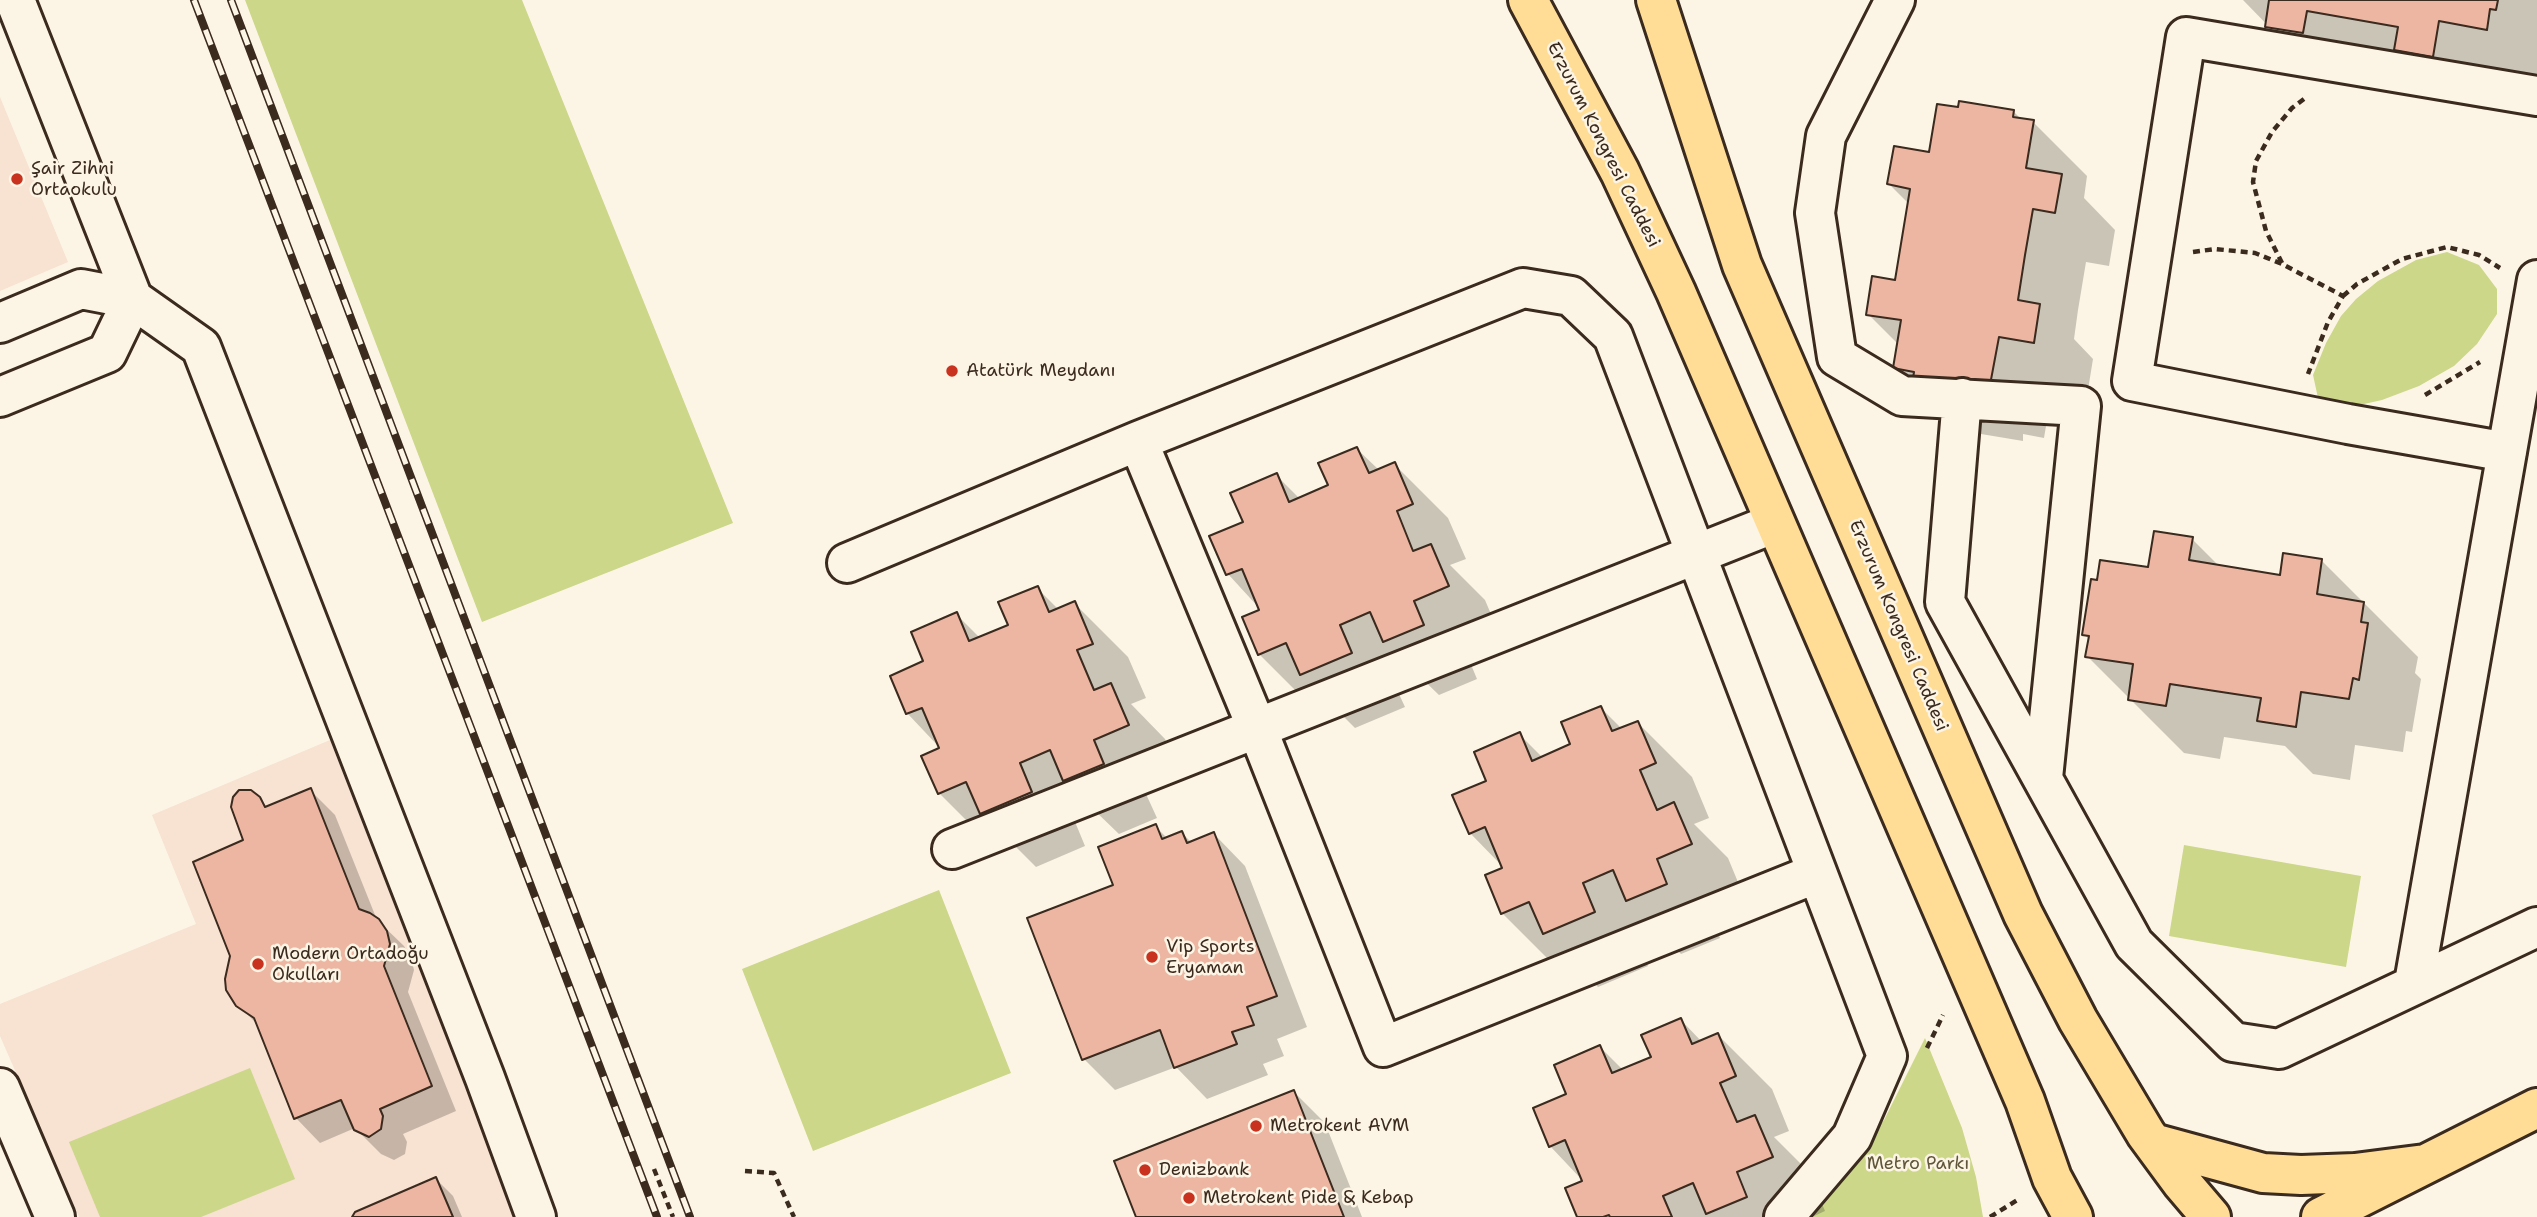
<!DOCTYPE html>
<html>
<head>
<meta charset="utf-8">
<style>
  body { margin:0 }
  canvas { display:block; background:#fcf5e5 }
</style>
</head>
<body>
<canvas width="2537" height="1217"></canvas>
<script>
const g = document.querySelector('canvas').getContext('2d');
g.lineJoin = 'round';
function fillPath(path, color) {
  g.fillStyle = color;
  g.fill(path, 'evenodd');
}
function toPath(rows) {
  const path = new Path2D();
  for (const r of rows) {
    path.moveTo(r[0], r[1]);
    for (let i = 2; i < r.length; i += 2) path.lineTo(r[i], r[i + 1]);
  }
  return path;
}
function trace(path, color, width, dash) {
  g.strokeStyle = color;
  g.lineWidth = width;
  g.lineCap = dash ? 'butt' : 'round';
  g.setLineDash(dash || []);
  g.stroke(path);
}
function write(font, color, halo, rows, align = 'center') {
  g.font = font + ' "Shantell Sans",sans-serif';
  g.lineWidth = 5;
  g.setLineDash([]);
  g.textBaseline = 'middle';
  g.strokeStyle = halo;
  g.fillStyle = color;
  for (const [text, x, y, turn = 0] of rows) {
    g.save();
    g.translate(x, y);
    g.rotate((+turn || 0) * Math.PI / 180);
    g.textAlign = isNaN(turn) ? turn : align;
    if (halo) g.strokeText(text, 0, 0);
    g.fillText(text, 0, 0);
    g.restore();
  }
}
fillPath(toPath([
  [0,97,68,262,0,291],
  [330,740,516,1217,79,1217,0,1036,0,1004,196,924,152,815]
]), '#f8e2d1');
fillPath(toPath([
  [245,0,522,0,733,523,482,622],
  [2447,252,2479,265,2497,289,2497,314,2477,344,2454,366,2419,386,2382,400,2346,408,2318,398,2313,375,2326,343,2341,316,2356,299,2378,281,2416,260],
  [2184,845,2361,876,2346,967,2169,936],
  [939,890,1011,1073,813,1151,742,969],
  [1925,1038,1962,1128,1976,1177,1983,1217,1813,1217,1884,1120],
  [250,1068,295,1179,201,1217,100,1217,69,1142]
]), '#ccd78a');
fillPath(toPath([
  [2243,0,2537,0,2537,82,2493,74,2486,110,2450,103,2422,75,2361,64,2357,86,2321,80],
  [2014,112,2022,120,2033,122,2087,176,2084,198,2115,230,2109,266,2086,262,2078,310,2074,339,2093,359,2087,396,2052,390,2044,438,2023,434,2023,441,1969,432,1949,422,1895,368,1899,345,1868,314,1896,282,1909,204,1889,184,1931,154],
  [1357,449,1379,470,1394,464,1448,518,1466,559,1450,565,1485,600,1502,640,1467,655,1477,679,1439,695,1413,670,1392,679,1405,707,1355,728,1329,702,1313,708,1259,654,1261,610,1228,574,1212,537,1245,523,1276,475,1300,499,1330,486],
  [2192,539,2219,566,2282,577,2321,560,2418,657,2415,673,2421,679,2412,732,2406,731,2403,752,2355,745,2350,780,2313,774,2285,746,2224,737,2220,759,2184,753,2087,656,2090,640,2084,634,2099,582,2150,569],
  [1037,588,1059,610,1074,603,1128,657,1146,698,1131,704,1165,739,1182,779,1146,794,1157,818,1119,834,1093,809,1073,817,1085,846,1036,867,1009,840,993,847,939,793,941,749,907,713,925,662,957,615,980,638,1010,626],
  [1601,708,1622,729,1638,723,1692,777,1709,818,1694,824,1728,858,1745,899,1710,914,1720,938,1681,954,1656,929,1636,937,1648,966,1598,987,1572,960,1556,967,1502,913,1505,869,1470,833,1489,782,1519,734,1543,758,1573,745],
  [310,790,335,815,377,920,404,946,411,958,414,970,408,992,456,1111,403,1134,407,1142,405,1154,394,1160,381,1154,355,1128,320,1143,296,1118,260,1027,238,1005,245,841,258,799,268,808],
  [1155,826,1167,838,1182,833,1192,843,1214,834,1245,866,1307,1027,1277,1039,1284,1056,1263,1064,1268,1075,1207,1099,1176,1067,1115,1090,1084,1059,1115,886],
  [1681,1020,1702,1042,1718,1035,1772,1089,1789,1131,1774,1137,1808,1171,1825,1211,1812,1217,1579,1217,1584,1182,1550,1146,1568,1095,1600,1047,1623,1070,1653,1058],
  [1294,1092,1325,1123,1362,1217,1138,1217],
  [436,1179,453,1196,462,1217,354,1217]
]), '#0003');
const building = toPath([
  [2269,0,2498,0,2496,10,2490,9,2487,30,2439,21,2433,57,2394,50,2398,27,2307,11,2303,33,2265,27,2269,0],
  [1959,101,2014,110,2013,117,2034,120,2026,168,2062,174,2055,213,2033,209,2025,255,2018,300,2040,304,2034,343,1999,337,1990,385,1913,378,1914,372,1893,368,1901,320,1866,315,1872,276,1895,280,1910,189,1887,184,1894,146,1929,152,1937,104,1958,107,1959,101],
  [1357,447,1369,473,1395,462,1413,504,1397,511,1413,551,1431,544,1449,586,1414,601,1424,625,1383,642,1370,612,1340,625,1352,653,1300,675,1286,643,1258,655,1242,617,1259,610,1242,569,1226,575,1209,536,1243,522,1230,493,1277,473,1289,502,1328,485,1318,463,1357,447],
  [2154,531,2193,537,2189,560,2280,575,2283,553,2322,559,2317,594,2364,602,2361,622,2368,623,2359,680,2353,678,2349,699,2301,692,2296,727,2257,721,2261,698,2215,691,2170,684,2166,706,2128,700,2133,664,2085,657,2089,636,2082,635,2091,579,2097,580,2100,560,2148,567,2154,531],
  [1038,586,1049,612,1075,601,1093,644,1077,650,1094,690,1111,683,1129,725,1094,740,1104,764,1063,781,1050,750,1020,763,1032,792,980,814,966,782,938,794,921,756,939,748,922,708,906,714,890,676,923,661,911,632,957,612,969,641,1008,625,998,602,1038,586],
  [1601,706,1612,731,1638,721,1656,763,1640,770,1657,810,1674,802,1692,844,1657,859,1667,884,1626,901,1613,870,1583,883,1595,912,1543,934,1529,902,1501,914,1485,875,1502,868,1485,827,1469,834,1452,795,1486,781,1474,752,1520,732,1532,761,1570,744,1561,722,1601,706],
  [311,788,359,909,370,913,379,919,387,931,390,944,384,966,432,1086,380,1109,383,1116,381,1129,369,1137,354,1130,341,1100,294,1119,254,1018,236,1006,226,990,225,979,230,956,193,862,243,840,231,807,233,797,239,790,251,790,260,797,265,807,311,788],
  [1156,824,1162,839,1182,831,1187,843,1214,832,1277,996,1247,1007,1254,1025,1232,1032,1237,1044,1174,1068,1160,1030,1082,1060,1027,918,1113,885,1098,847,1156,824],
  [1681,1018,1692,1044,1718,1033,1736,1076,1720,1083,1737,1122,1755,1115,1773,1157,1737,1172,1747,1197,1706,1214,1693,1183,1663,1196,1672,1217,1610,1217,1609,1215,1603,1217,1577,1217,1565,1188,1582,1181,1565,1140,1549,1147,1533,1108,1566,1094,1554,1065,1600,1045,1612,1073,1651,1057,1641,1035,1681,1018],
  [1294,1090,1344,1217,1136,1217,1114,1161,1294,1090],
  [436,1177,453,1217,352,1217,355,1212,436,1177]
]);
fillPath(building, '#edb6a2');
trace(building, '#3b2a1e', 2);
const minor = toPath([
  [15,0,133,299,201,347,485,1078,536,1217],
  [1895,0,1826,136,1815,213,1837,357,1902,396,2081,406,2043,778],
  [0,323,81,289,133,299],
  [0,397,107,353,133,299],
  [1962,398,1945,602,2134,944,2233,1042,2279,1049,2537,927],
  [1138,441,1257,728,1383,1047,1817,873],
  [2507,452,2348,424,2132,381,2186,37,2537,96],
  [847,563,1138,441,1523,288,1571,296,1613,336,1887,1056,1852,1137,1784,1217],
  [952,849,1775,523],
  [2414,983,2537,280],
  [0,1088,55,1217]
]);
const major = toPath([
  [1528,0,1620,172,1676,292,2025,1101,2052,1178,2073,1217],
  [1656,0,1742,265,2023,914,2078,1020,2146,1134,2182,1183,2211,1217],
  [2153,1143,2263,1173,2301,1175,2355,1173,2425,1164],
  [2321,1217,2537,1108]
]);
trace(minor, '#3b2a1e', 44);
trace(major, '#3b2a1e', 44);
trace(toPath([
  [2193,252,2215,249,2255,253,2282,264,2343,296,2328,322,2308,374],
  [2282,263,2266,231,2253,182,2256,161,2272,132,2292,108,2304,99],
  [2343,296,2357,284,2402,259,2447,247,2479,255,2500,268],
  [2425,395,2480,362],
  [1927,1048,1943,1015],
  [654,1169,673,1217],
  [745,1171,774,1173,794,1217],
  [1990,1217,2019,1199]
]), '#3b2a1e', 4.5, [7, 5]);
trace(minor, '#fcf5e5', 38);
trace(major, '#ffdd96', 38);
const rail = toPath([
  [194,0,657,1217],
  [231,0,690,1217]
]);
trace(rail, '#3b2a1e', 8);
trace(rail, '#fcf5e5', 5, [16]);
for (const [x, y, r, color] of [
  [17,179,7,"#c8321e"],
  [952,371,7,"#c8321e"],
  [1152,957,7,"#c8321e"],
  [258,964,7,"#c8321e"],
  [1256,1126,7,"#c8321e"],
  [1145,1170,7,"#c8321e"],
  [1189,1198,7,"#c8321e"]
]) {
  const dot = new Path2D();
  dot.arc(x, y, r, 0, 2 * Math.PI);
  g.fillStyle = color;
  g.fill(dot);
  trace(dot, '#fcf5e5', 2.5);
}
write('18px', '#3b2a1e', '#fcf5e5', [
  ["Erzurum Kongresi Caddesi",1603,145,63],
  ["Erzurum Kongresi Caddesi",1898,626,67]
]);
write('18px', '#3b2a1e', '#fcf5e5', [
  ["Şair Zihni",31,169],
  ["Ortaokulu",31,190],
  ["Atatürk Meydanı",966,371],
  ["Vip Sports",1166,947],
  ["Eryaman",1166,968],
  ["Modern Ortadoğu",272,954],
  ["Okulları",272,975],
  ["Metrokent AVM",1270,1126],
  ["Denizbank",1159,1170],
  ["Metrokent Pide & Kebap",1203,1198]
], 'left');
write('18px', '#5f5539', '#fcf5e5', [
  ["Metro Parkı",1918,1164]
]);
</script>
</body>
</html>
